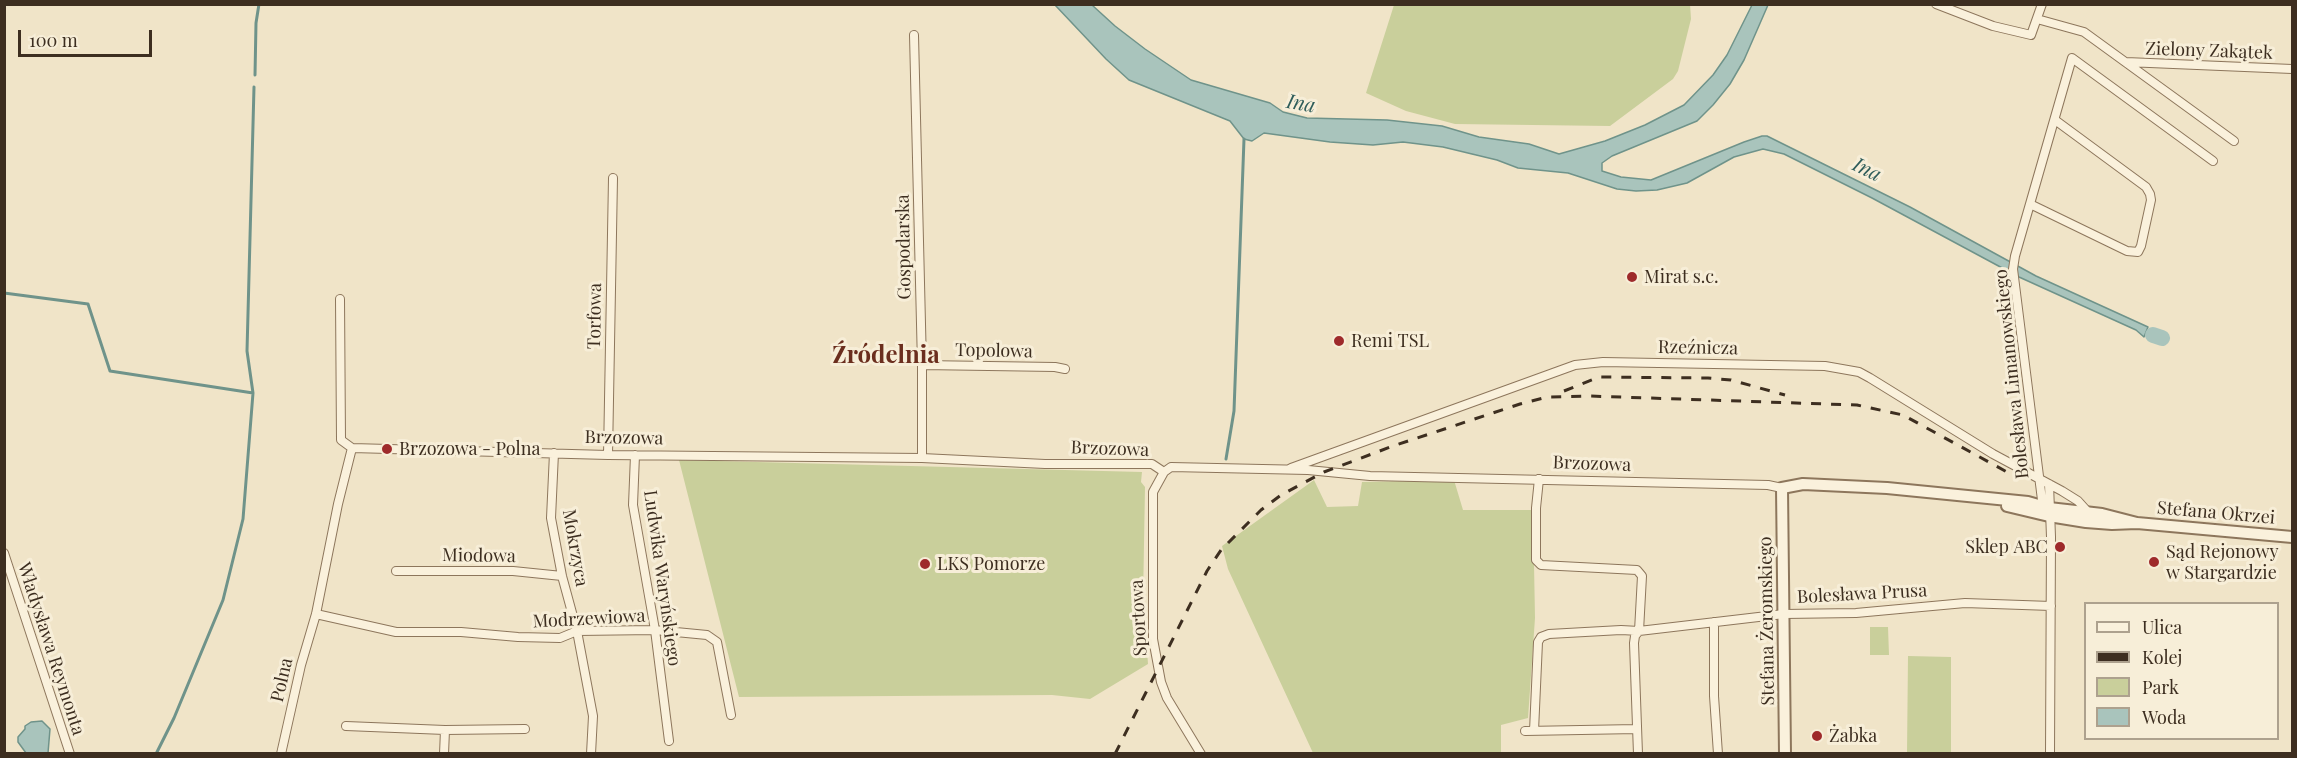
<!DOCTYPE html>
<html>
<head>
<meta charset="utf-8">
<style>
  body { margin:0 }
  #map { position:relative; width:2297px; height:758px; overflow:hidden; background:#f0e4c8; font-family:"Playfair Display",serif }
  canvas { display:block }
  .frame { position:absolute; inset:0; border:6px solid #3d2e20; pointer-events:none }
  .legend { position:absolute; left:2084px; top:602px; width:195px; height:138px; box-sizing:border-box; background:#f7eed8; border:2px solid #ada18e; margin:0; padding:8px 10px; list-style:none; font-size:18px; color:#3d2e20 }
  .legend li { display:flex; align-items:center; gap:12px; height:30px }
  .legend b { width:30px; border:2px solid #ada18e }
  .scale { position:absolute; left:18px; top:30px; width:134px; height:27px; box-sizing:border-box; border:3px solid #3d2e20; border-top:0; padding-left:8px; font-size:18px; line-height:21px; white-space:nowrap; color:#3d2e20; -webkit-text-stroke:4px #f7eed8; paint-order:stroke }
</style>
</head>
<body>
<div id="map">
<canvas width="2297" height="758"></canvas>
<div class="frame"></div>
<ul class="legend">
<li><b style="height:8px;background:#faf1dc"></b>Ulica</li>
<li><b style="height:8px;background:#3d2e20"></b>Kolej</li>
<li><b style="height:16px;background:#c9cf9b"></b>Park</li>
<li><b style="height:16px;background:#a9c4bc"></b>Woda</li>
</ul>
<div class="scale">100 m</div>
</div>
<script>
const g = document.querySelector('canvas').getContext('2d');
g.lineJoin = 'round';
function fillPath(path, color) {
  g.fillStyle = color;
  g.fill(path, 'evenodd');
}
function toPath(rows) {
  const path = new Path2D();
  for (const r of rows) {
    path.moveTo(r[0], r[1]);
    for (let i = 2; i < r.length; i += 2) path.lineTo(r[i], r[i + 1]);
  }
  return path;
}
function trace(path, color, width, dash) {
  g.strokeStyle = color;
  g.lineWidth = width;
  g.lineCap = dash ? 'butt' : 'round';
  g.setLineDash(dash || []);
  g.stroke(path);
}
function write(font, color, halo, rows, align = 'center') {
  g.font = font + ' "Playfair Display",serif';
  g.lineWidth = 6;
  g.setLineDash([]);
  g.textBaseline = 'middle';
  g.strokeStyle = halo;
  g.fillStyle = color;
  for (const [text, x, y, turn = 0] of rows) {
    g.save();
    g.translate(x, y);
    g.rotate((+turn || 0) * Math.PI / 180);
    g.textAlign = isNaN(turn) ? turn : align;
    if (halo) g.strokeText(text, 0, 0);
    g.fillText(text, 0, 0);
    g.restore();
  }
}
fillPath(toPath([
  [1394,5,1690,4,1691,19,1678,71,1673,79,1610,126,1455,124,1406,111,1366,93],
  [679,460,1142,472,1141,482,1145,487,1143,601,1135,608,1132,616,1146,637,1148,664,1090,699,1052,695,739,697],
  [1314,480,1327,507,1358,506,1362,482,1454,480,1463,510,1533,510,1535,618,1528,718,1501,725,1501,753,1313,753,1228,569,1222,546],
  [1870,627,1888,627,1889,655,1870,655],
  [1908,656,1951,657,1951,753,1907,753]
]), '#c9cf9b');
const water = toPath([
  [1055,5,1092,5,1115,26,1145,49,1191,80,1270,103,1283,112,1307,118,1387,120,1442,126,1479,137,1529,144,1559,154,1605,141,1645,125,1684,105,1713,75,1727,55,1752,5,1768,5,1744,60,1730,84,1713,105,1697,121,1612,156,1602,163,1602,171,1621,177,1651,180,1744,142,1762,136,1767,136,1910,207,2036,276,2148,327,2144,337,2136,330,2019,277,1872,198,1784,154,1763,149,1734,157,1687,183,1657,190,1636,191,1617,189,1568,173,1518,168,1497,160,1443,147,1403,142,1373,145,1330,142,1264,133,1252,141,1244,139,1230,121,1129,80,1106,59,1055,5],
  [42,721,50,729,48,753,26,753,18,742,18,737,25,729,25,726,31,722,42,721]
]);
fillPath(water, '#a9c4bc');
trace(water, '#6f938a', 1.5);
trace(toPath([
  [255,75,256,23,259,4],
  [4,293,88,304,110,371,253,393,243,519,223,600,174,718,156,754],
  [253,393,247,351,254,87],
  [1226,459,1234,411,1244,139]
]), '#6f938a', 3);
trace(toPath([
  [2153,335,2162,338]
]), '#a9c4bc', 16);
const minor = toPath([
  [1936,4,1993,26,2031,35,2042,4],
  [2037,19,2084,32,2234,141],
  [914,35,922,365,922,458],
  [2126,62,2292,69],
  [2030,204,2127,251,2138,252,2141,246,2151,200,2150,194,2146,187,2055,120],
  [340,299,341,440,352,448,608,455,922,458,1045,464,1152,464,1164,472],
  [922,365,1055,367,1065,369],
  [554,453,551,518,562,576,577,631,593,716,591,754],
  [608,455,613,178],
  [635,455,633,505,655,630,669,741],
  [1291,468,1575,365,1603,362,1825,366,1859,372,1870,378,1993,454,2062,491,2078,501,2087,511],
  [1539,479,1536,508,1536,560,1541,565,1637,570,1642,576,1639,631,1635,636,1634,643,1638,754],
  [2049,484,2051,537,2050,754],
  [2048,507,2042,500,2013,269,2015,256,2072,58,2213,161],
  [4,553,70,754],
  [396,571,513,571,562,576],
  [316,614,396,632,461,632,518,637,560,638,577,631,655,630,707,635,717,642,731,715],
  [1714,622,1714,696,1718,754],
  [346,726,445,730,525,729],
  [1525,731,1637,729],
  [1534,731,1538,642,1541,637,1549,634,1621,630,1639,631,1784,614,1856,613,1965,603,2051,606],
  [281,754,301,665,316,614,338,504,352,448],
  [444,754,445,730],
  [1201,754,1167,698,1161,682,1153,639,1153,492,1164,472,1171,467,1308,470,1370,476,1768,485,1782,488]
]);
const tertiary = toPath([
  [2007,506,2049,516,2086,522,2112,524,2137,523,2292,537],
  [1785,754,1782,488,1803,484,1887,488,2028,502,2049,508,2102,514,2137,523]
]);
trace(minor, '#8d765c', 10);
trace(tertiary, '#8d765c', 14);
trace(minor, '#faf1dc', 8);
trace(tertiary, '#faf1dc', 10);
trace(toPath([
  [1564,391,1599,377,1708,378,1731,380,1785,395],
  [1115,754,1207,571,1221,550,1261,510,1281,495,1324,472,1393,446,1520,404,1547,397,1588,396,1857,405,1903,415,2007,472]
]), '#3d2e20', 3, [10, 10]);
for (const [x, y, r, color] of [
  [1632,277,6,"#9e2a2b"],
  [1339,341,6,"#9e2a2b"],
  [387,449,6,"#9e2a2b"],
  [2060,547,6,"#9e2a2b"],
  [2154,562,6,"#9e2a2b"],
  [925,564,6,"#9e2a2b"],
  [1817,736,6,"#9e2a2b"]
]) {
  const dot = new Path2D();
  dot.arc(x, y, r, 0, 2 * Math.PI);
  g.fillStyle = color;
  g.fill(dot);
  trace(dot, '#f7eed8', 2);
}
write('18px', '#3d2e20', '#f7eed8', [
  ["Zielony Zakątek",2209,51,2],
  ["Gospodarska",904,247,-91],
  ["Torfowa",595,316,-89],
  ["Rzeźnicza",1698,348,1],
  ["Topolowa",994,351,1],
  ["Bolesława Limanowskiego",2012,374,-96],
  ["Brzozowa",624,438,1],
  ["Brzozowa",1110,449,2],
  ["Brzozowa",1592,464,2],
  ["Stefana Okrzei",2216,513,5],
  ["Mokrzyca",575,548,80],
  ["Miodowa",479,556,1],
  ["Ludwika Waryńskiego",662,578,82],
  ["Bolesława Prusa",1862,594,-3],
  ["Sportowa",1139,618,-93],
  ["Modrzewiowa",589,619,-3],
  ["Stefana Żeromskiego",1767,621,-91],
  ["Władysława Reymonta",51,649,72],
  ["Polna",282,680,-77]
]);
write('18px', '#3d2e20', '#f7eed8', [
  ["Mirat s.c.",1644,277],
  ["Remi TSL",1351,341],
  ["Brzozowa - Polna",399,449],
  ["Sklep ABC",2048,547,"right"],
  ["Sąd Rejonowy",2166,552],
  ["w Stargardzie",2166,573],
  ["LKS Pomorze",937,564],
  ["Żabka",1829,736]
], 'left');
write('italic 20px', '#2f5d5a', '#f7eed8', [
  ["Ina",1301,104,10],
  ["Ina",1867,170,26]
]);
write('bold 24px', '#6b2e1e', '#f7eed8', [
  ["Źródelnia",886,356]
]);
</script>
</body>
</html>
